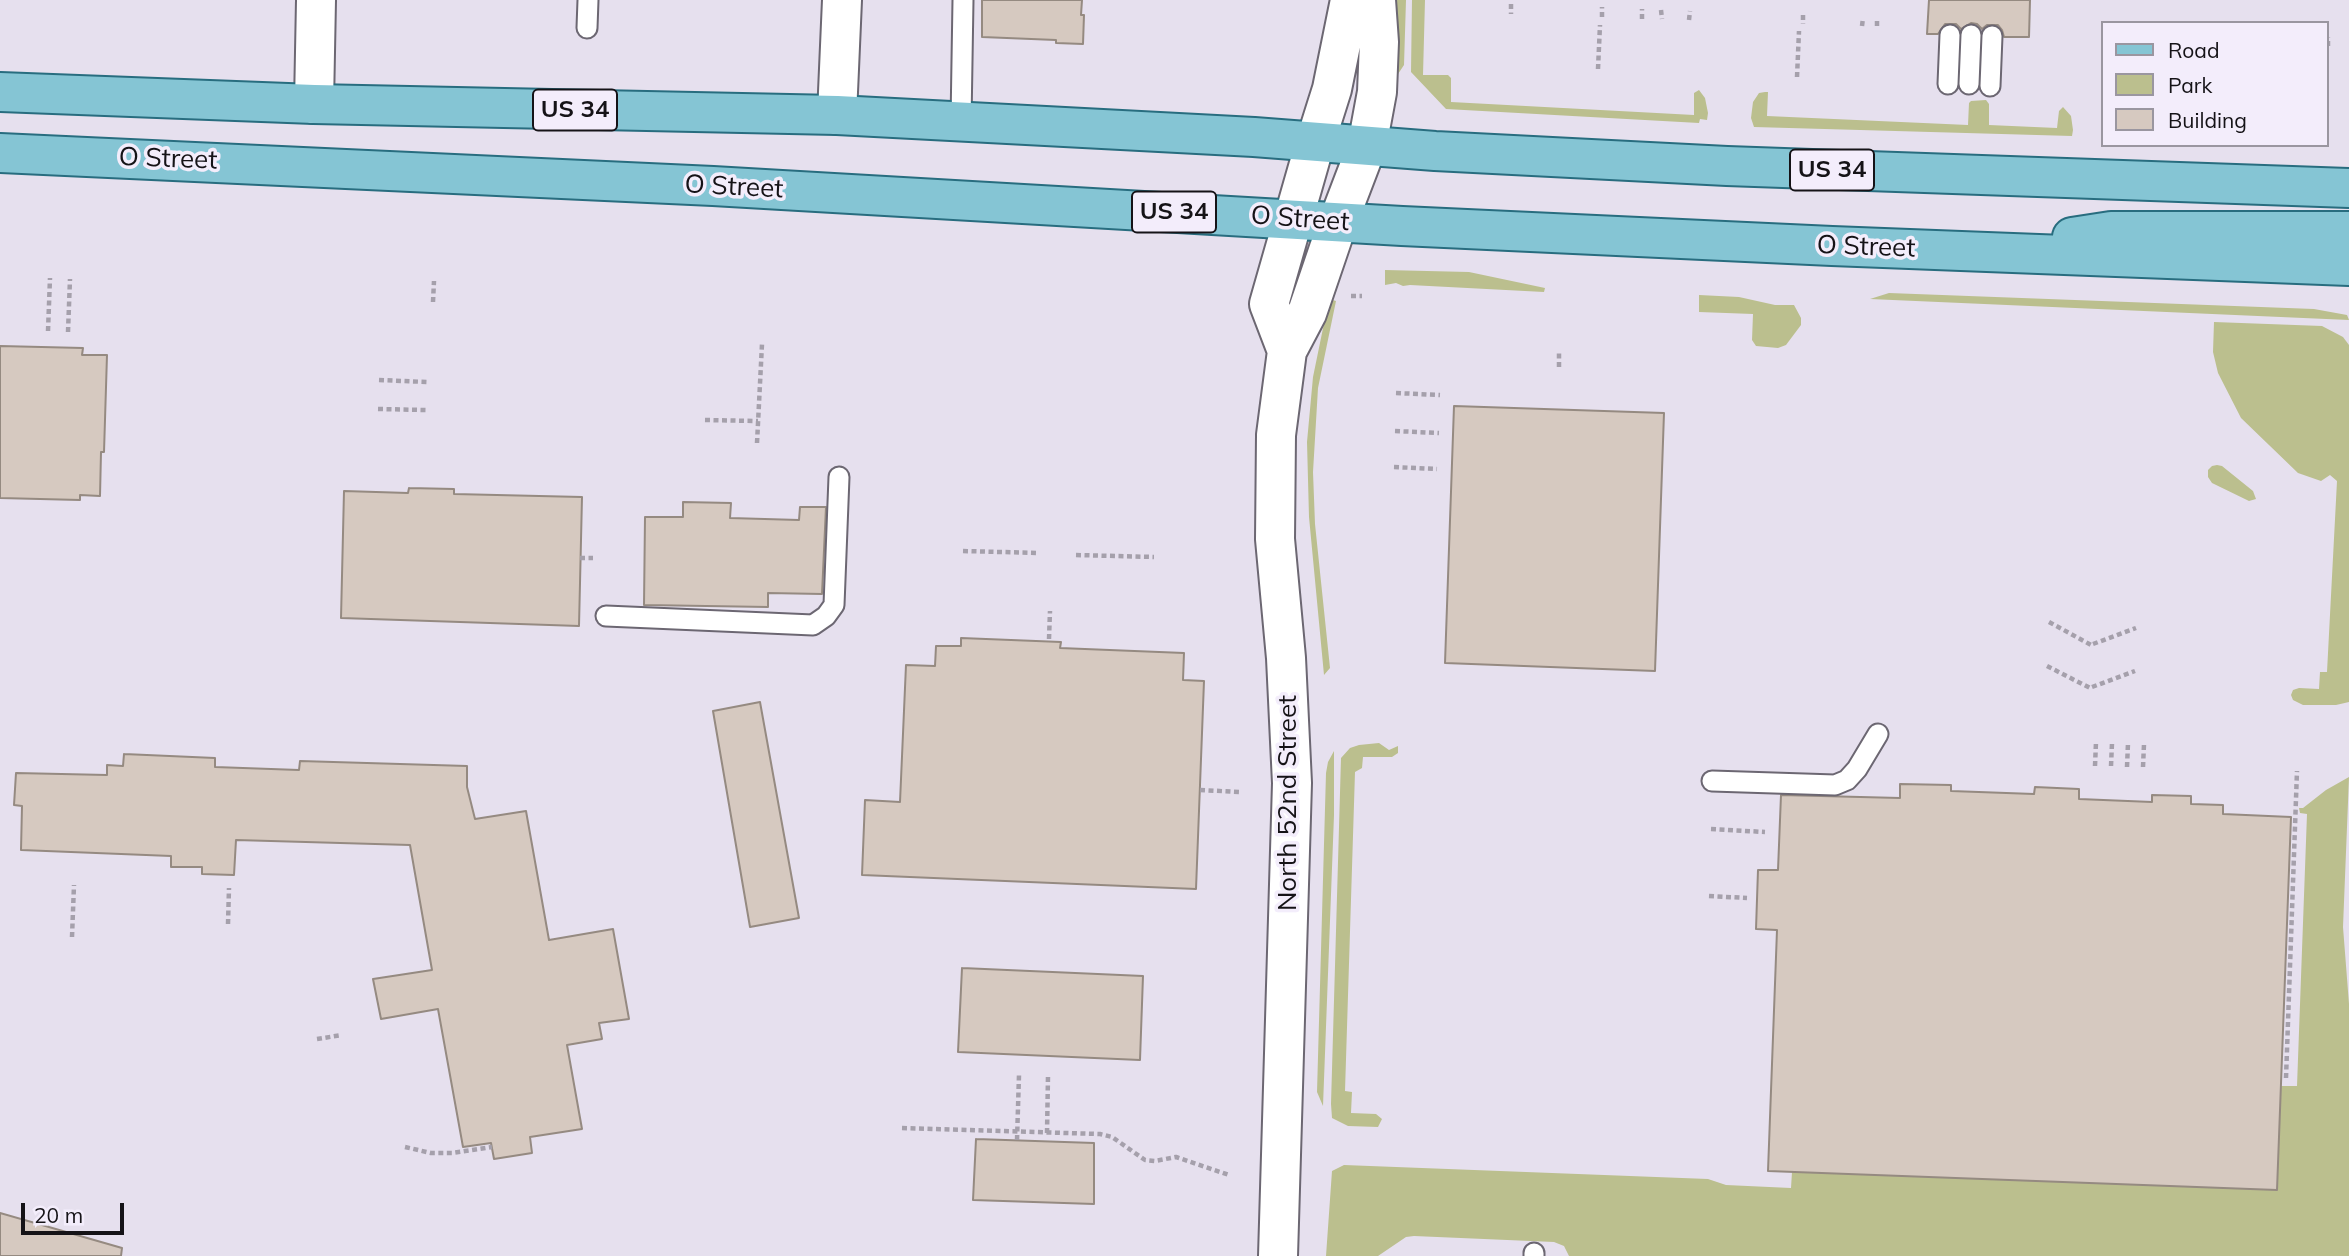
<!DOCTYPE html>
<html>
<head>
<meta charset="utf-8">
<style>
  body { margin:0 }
  #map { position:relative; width:2349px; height:1256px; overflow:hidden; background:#e6e0ee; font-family:Mulish,sans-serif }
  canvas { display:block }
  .legend { position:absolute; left:2101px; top:21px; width:228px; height:126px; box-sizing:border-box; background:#f3edfb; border:2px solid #9a96a0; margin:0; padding:9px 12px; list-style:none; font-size:21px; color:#151317 }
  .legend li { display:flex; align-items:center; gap:14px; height:35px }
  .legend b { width:35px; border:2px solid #9a96a0 }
  .scale { position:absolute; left:21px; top:1203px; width:103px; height:32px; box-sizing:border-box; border:4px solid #151317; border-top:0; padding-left:9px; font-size:21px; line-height:24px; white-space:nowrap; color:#151317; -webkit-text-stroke:5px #f3edfb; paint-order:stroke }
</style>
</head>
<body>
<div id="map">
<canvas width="2349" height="1256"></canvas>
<ul class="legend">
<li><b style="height:9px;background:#85c5d4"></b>Road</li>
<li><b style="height:19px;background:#bbbf8e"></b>Park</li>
<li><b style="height:19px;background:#d6c9c0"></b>Building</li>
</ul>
<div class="scale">20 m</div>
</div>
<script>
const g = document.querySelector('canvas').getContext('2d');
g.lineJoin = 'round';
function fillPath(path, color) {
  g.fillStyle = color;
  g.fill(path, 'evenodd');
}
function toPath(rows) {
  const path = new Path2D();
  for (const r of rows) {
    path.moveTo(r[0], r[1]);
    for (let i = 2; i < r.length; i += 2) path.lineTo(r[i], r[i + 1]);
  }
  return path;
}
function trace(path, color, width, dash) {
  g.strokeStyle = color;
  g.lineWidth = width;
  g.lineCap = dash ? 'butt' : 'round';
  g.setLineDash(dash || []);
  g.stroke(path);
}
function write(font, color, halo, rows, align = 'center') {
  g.font = font + ' Mulish,sans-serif';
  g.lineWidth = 7;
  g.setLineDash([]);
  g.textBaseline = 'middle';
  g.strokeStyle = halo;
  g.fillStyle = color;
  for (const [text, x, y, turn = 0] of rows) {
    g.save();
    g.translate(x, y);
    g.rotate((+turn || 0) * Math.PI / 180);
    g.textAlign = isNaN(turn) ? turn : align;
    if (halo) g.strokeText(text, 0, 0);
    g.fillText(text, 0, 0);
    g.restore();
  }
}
fillPath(toPath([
  [1390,0,1406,0,1404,65,1398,74],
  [1412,0,1425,0,1423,75,1448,75,1451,78,1451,102,1694,115,1694,93,1699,90,1705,98,1708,113,1707,120,1700,119,1699,123,1446,109,1411,72],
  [1765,92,1768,92,1767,116,1968,125,1969,103,1971,101,1986,100,1989,104,1989,125,2057,128,2059,111,2063,107,2071,116,2073,130,2072,136,1754,127,1751,118,1753,102,1759,93],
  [1385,270,1469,272,1545,288,1544,292,1410,285,1403,286,1396,283,1385,285],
  [1889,293,2314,309,2347,315,2349,320,1870,299],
  [1699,295,1739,297,1775,305,1794,305,1801,318,1801,325,1786,345,1778,348,1756,346,1752,340,1753,314,1699,312],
  [1329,299,1336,301,1318,388,1313,472,1315,524,1330,668,1324,675,1309,517,1307,442,1313,377],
  [2214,322,2322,326,2343,337,2349,345,2349,702,2336,705,2303,705,2293,700,2291,695,2293,690,2299,688,2319,689,2320,672,2327,672,2337,481,2330,475,2321,481,2298,473,2241,418,2218,373,2213,352],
  [2217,465,2222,466,2253,491,2256,499,2249,501,2212,483,2208,477,2208,470,2212,466],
  [1379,743,1389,750,1398,746,1398,753,1392,757,1363,757,1362,768,1355,772,1345,1091,1352,1092,1351,1113,1376,1114,1382,1119,1378,1127,1348,1126,1332,1118,1331,1104,1341,758,1350,748,1359,745],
  [1334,751,1334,815,1323,1106,1317,1092,1326,773,1328,762],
  [2349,777,2343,927,2349,1004,2349,1256,1569,1256,1564,1246,1554,1242,1414,1236,1406,1237,1378,1256,1326,1256,1332,1171,1344,1165,1708,1179,1726,1185,1791,1188,1792,1172,2277,1190,2281,1086,2297,1086,2307,814,2300,813,2299,808,2303,808,2326,790]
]), '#bbbf8e');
const building = toPath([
  [982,0,1082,0,1081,15,1084,15,1083,44,1056,43,1056,40,982,37,982,0],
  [1929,0,2030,0,2029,37,2004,37,2002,30,1998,25,1987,25,1982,29,1977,24,1971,23,1961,29,1956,24,1945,24,1938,34,1927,34,1929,0],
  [0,346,83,348,82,355,107,355,104,452,101,452,100,496,80,495,80,500,0,498,0,346],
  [1454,406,1664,413,1655,671,1445,663,1454,406],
  [409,488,454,489,454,494,582,497,579,626,341,618,344,491,408,493,409,488],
  [683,502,731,503,730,518,799,520,800,507,826,507,822,594,768,593,768,607,644,605,645,517,683,517,683,502],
  [961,638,1061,642,1060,648,1184,653,1183,680,1204,681,1196,889,862,875,865,800,900,802,906,665,935,666,936,646,961,646,961,638],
  [760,702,799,918,750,927,713,711,760,702],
  [124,754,215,758,215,767,299,770,300,761,467,766,467,787,475,819,526,811,549,940,613,929,629,1019,599,1023,602,1039,567,1045,582,1129,530,1137,532,1153,494,1159,491,1143,463,1147,438,1009,381,1019,373,979,432,970,410,845,236,840,234,875,202,874,202,867,171,867,171,856,21,850,22,806,14,805,16,773,107,775,107,765,123,766,124,754],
  [1900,784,1951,785,1951,791,2034,794,2035,787,2079,789,2079,799,2152,802,2152,795,2191,796,2191,804,2223,805,2223,814,2291,817,2277,1190,1768,1171,1777,930,1756,929,1758,870,1778,870,1781,795,1900,798,1900,784],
  [962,968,1143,976,1140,1060,958,1052,962,968],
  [976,1139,1094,1143,1094,1204,973,1200,976,1139],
  [0,1213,122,1248,121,1256,0,1256,0,1213]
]);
fillPath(building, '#d6c9c0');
trace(building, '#958a81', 2);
const service = toPath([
  [587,28,588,0],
  [1948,84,1950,35],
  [1969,84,1971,35],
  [1990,86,1992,36],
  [961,122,963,0],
  [606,616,813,625,826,616,834,605,839,477],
  [1712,781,1835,785,1847,780,1857,769,1878,734],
  [1534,1256,1534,1253]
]);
const minor = toPath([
  [314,104,316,0],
  [837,115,842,0],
  [1315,143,1332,89,1350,0],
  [1367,146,1377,92,1379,42,1376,0]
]);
const tertiary = toPath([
  [1287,351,1269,304,1315,143],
  [1278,1256,1292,783,1286,658,1275,539,1276,435,1287,351,1307,313,1338,222,1367,146]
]);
const primary = toPath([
  [0,92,314,104,837,115,1254,137,1435,151,1727,166,2349,188],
  [0,153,713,186,1402,226,1832,246,2349,266],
  [2072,237,2111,231,2349,231]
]);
trace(service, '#6c6772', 23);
trace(minor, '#6c6772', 42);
trace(tertiary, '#6c6772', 42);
trace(primary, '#286d7f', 42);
trace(toPath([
  [1511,4,1511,14],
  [1661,10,1662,19],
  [1803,15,1803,24],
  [1602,17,1602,7],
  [1642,19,1642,9],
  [1689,20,1690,11],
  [1862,26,1863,18],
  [1877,26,1877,18],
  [2328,46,2328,37],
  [1598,69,1600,25],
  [1797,77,1799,31],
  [1351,296,1362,296],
  [433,302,434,281],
  [48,331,50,278],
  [68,332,70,279],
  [1559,367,1559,353],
  [379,380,427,382],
  [1396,393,1440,395],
  [378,409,426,410],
  [705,420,758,421],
  [1395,431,1439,433],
  [757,443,762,344],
  [1394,467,1437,469],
  [963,551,1039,553],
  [1076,555,1154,557],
  [580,558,593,558],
  [2049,622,2093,646],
  [1049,639,1050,611],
  [2093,644,2136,628],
  [2047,666,2092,689],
  [2092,687,2135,671],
  [2095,766,2096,742],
  [2111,766,2112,743],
  [2127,767,2128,743],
  [2143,767,2144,744],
  [1200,790,1239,792],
  [1711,829,1765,832],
  [1709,896,1747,898],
  [228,924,229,888],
  [72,937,74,885],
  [317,1039,342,1035],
  [2286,1078,2297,771],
  [902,1128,1100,1134,1112,1137,1145,1160,1155,1161,1176,1157,1229,1175],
  [1047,1133,1048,1076],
  [1017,1140,1019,1075],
  [405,1147,431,1153,452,1153,492,1147]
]), '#a5a0ab', 4.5, [5, 3.5]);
trace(service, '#fff', 19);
trace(minor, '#fff', 38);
trace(tertiary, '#fff', 38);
trace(primary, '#85c5d4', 38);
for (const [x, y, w] of [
  [575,110,84],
  [1832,170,84],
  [1174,212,84]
]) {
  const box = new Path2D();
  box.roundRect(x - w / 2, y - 20.5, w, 41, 5);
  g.fillStyle = '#f3edfb';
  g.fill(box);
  trace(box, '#151317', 2);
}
write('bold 24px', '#151317', null, [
  ["US 34",575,110],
  ["US 34",1832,170],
  ["US 34",1174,212]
]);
write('26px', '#151317', '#f3edfb', [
  ["O Street",168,159,2],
  ["O Street",734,187,3],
  ["O Street",1300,219,4],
  ["O Street",1866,247,2],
  ["North 52nd Street",1288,803,-90]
]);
</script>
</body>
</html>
